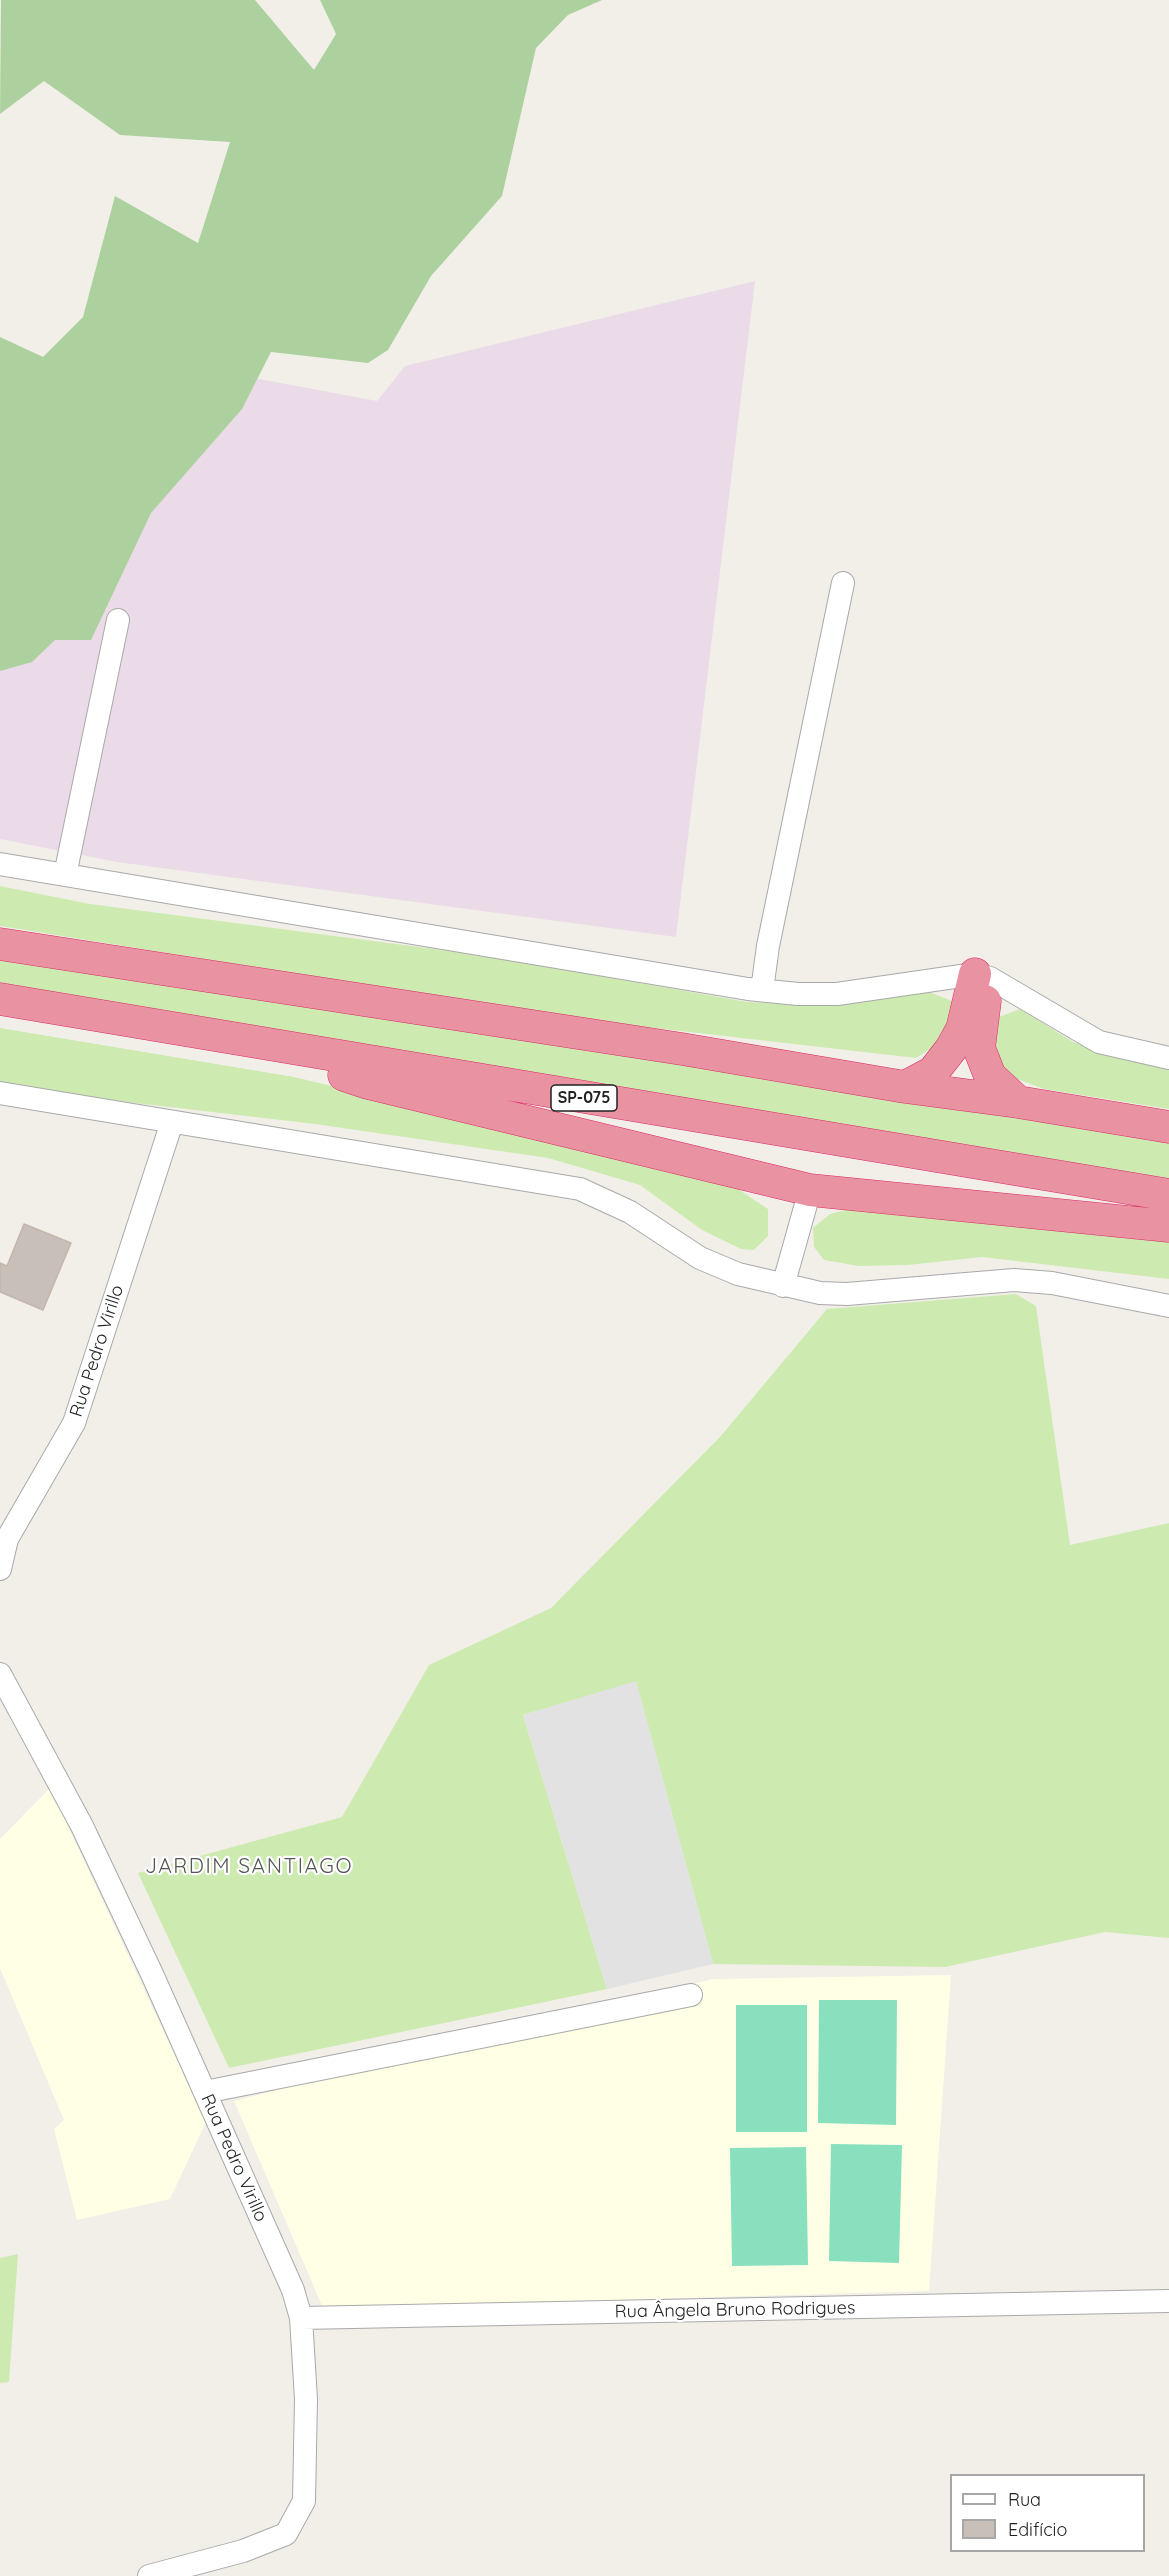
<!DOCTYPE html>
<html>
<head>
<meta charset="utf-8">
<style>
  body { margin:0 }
  #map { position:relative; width:1169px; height:2576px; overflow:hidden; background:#f2efe9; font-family:Quicksand,sans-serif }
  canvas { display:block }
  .legend { position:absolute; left:950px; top:2474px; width:195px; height:78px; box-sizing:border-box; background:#fff; border:2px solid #a7a7a7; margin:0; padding:8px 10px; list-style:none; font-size:18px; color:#222 }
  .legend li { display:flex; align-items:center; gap:12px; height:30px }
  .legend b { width:30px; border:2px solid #a7a7a7 }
</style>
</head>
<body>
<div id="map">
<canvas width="1169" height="2576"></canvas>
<ul class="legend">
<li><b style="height:8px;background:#fff"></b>Rua</li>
<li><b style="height:16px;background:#c7bfb8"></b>Edifício</li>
</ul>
</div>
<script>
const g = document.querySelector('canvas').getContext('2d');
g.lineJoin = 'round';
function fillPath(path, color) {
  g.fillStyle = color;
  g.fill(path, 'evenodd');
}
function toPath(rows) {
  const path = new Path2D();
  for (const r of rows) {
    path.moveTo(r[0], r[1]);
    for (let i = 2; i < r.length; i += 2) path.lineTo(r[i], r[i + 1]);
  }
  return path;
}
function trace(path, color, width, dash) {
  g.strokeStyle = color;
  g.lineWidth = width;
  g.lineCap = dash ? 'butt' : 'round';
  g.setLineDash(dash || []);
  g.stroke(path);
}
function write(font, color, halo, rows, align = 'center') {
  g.font = font + ' Quicksand,sans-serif';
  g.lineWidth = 4.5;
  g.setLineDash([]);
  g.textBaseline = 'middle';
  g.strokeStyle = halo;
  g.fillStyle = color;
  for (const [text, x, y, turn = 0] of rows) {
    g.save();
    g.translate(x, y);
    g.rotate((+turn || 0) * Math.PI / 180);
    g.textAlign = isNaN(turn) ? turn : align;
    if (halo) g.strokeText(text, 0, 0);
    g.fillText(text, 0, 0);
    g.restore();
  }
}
fillPath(toPath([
  [755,281,676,937,117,862,0,839,0,602,190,366,377,401,405,366]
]), '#ebdbe8');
fillPath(toPath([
  [50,1788,206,2122,170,2199,77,2220,54,2129,64,2120,0,1968,0,1839],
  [951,1975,929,2291,323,2308,234,2101,713,1979]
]), '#ffffe5');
fillPath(toPath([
  [0,886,90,904,488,956,747,1002,827,1005,929,992,952,1001,953,1018,940,1043,916,1058,506,1011,396,990,0,926],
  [0,958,601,1050,1169,1142,1169,1182,0,987],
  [1020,1009,1073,1042,1133,1061,1169,1068,1169,1109,1044,1089,1009,1076,987,1040,994,1019],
  [0,1028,294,1077,723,1179,768,1209,768,1236,754,1250,741,1249,702,1230,640,1185,548,1158,315,1124,101,1099,0,1082],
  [857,1207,1169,1233,1169,1279,982,1257,908,1265,859,1266,824,1260,814,1247,813,1228,830,1214],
  [1016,1294,1036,1306,1070,1545,1169,1523,1169,1938,1105,1932,945,1967,713,1964,636,1682,523,1715,607,1989,229,2068,138,1873,342,1817,429,1665,551,1608,720,1437,827,1309],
  [18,2254,9,2382,0,2383,0,2258]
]), '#cdebb0');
fillPath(toPath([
  [1,0,255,0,314,70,336,34,320,0,602,0,568,15,536,48,502,196,431,276,388,350,368,363,271,352,242,409,151,513,91,640,55,640,32,662,0,671,0,337,43,357,83,317,115,196,198,243,230,142,120,135,44,81,0,114]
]), '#add19e');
fillPath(toPath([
  [819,2000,897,2000,896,2125,818,2123],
  [736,2005,807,2005,807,2132,736,2132],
  [831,2144,902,2145,899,2263,829,2261],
  [806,2147,808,2265,732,2266,730,2148]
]), '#88e0be');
fillPath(toPath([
  [636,1681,713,1964,607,1989,523,1715]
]), '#e2e2e2');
const building = toPath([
  [24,1224,71,1243,43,1310,0,1292,0,1263,7,1266,24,1224]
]);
fillPath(building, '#c7bfb8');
trace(building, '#c4b6ab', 1.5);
const minor = toPath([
  [0,864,748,989,798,994,837,994,975,974,990,978,1099,1042,1169,1058],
  [65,875,118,620],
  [762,990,768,946,843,583],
  [0,1093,580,1189,630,1212,700,1258,738,1274,820,1293,847,1294,1014,1280,1052,1283,1169,1306],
  [783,1286,810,1190],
  [0,1569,7,1539,74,1423,172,1122],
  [0,1674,82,1826,152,1974,293,2290,301,2318,306,2399,304,2501,286,2534,243,2551,149,2576],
  [205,2092,691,1995],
  [301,2318,1169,2301]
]);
const highway = toPath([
  [0,944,682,1049,905,1087,1018,1102,1169,1127],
  [0,999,1169,1195],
  [985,1001,979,1048,990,1076,1018,1102],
  [344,1075,368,1083,810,1190,1169,1226],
  [905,1087,933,1072,951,1049,962,1029,975,974]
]);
trace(minor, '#a9a9a9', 24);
trace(highway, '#dc2a67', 33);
trace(minor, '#fff', 22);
trace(highway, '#e892a2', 32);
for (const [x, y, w] of [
  [584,1098,66]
]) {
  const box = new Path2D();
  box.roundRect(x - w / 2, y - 13, w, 26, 4.5);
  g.fillStyle = '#fff';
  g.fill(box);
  trace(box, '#222', 1.5);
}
write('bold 16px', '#222', null, [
  ["SP-075",584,1098]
]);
write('18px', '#222', '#fff', [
  ["Rua Pedro Virillo",97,1351,-72],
  ["Rua Pedro Virillo",234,2158,66],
  ["Rua Ângela Bruno Rodrigues",735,2310,-1]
]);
g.letterSpacing = '1.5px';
write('21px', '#555', '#fff', [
  ["JARDIM SANTIAGO",249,1867]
]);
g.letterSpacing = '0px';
</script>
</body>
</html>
